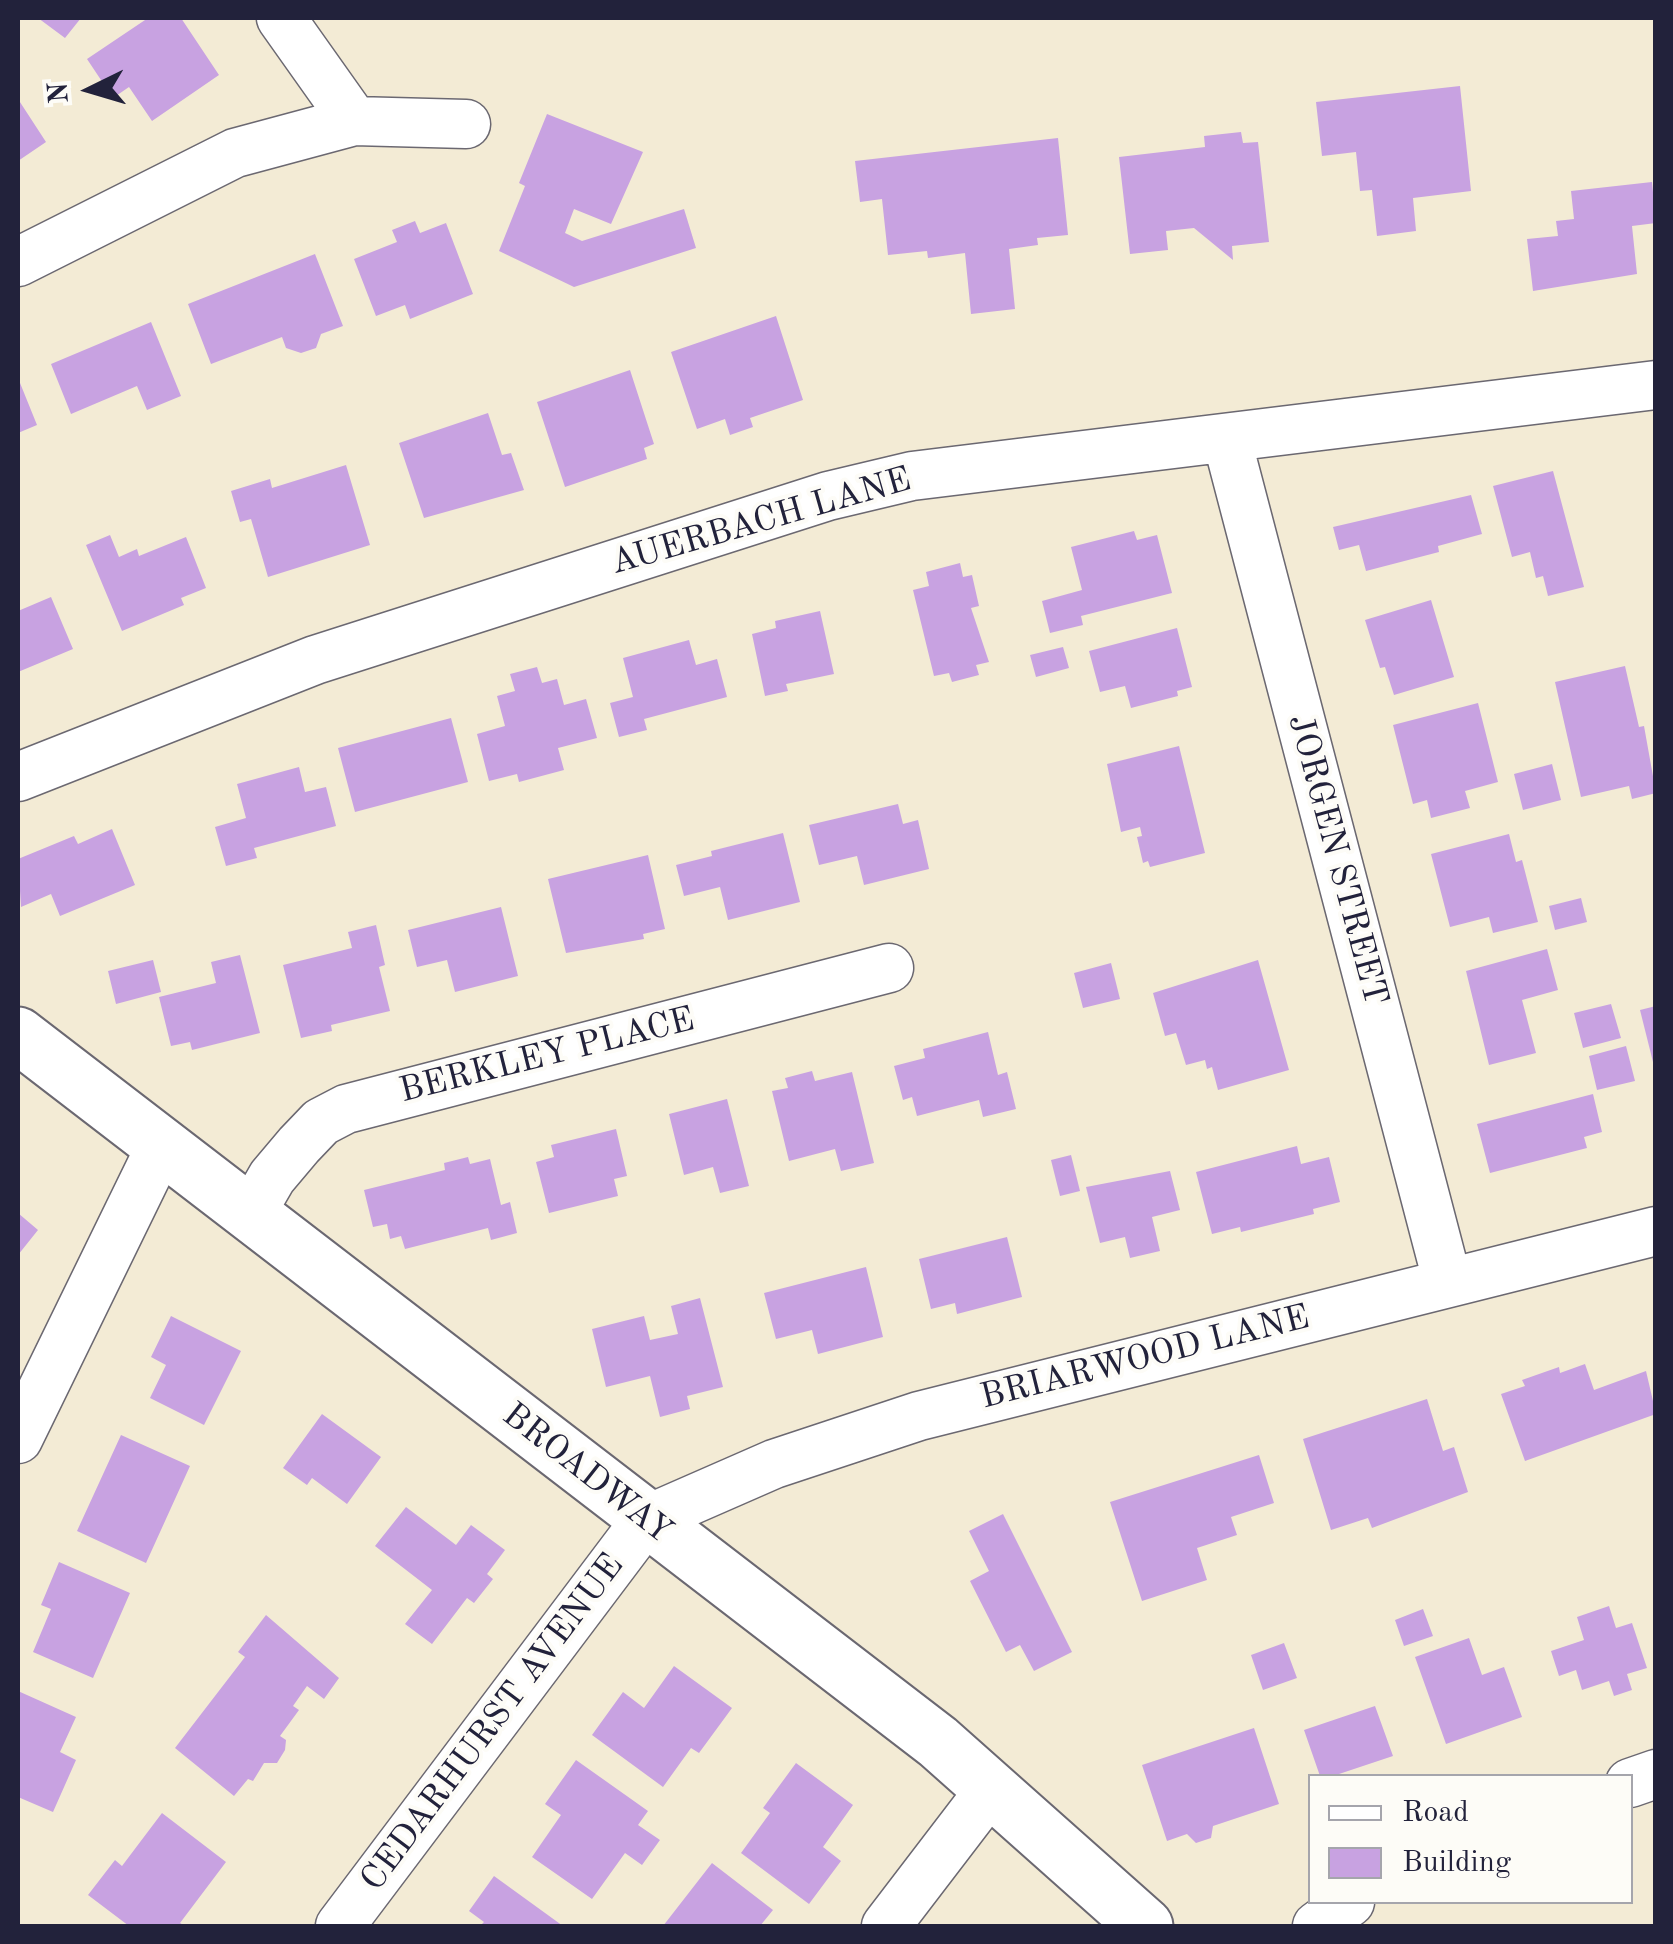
<!DOCTYPE html>
<html>
<head>
<meta charset="utf-8">
<style>
  body { margin:0 }
  #map { position:relative; width:1673px; height:1944px; overflow:hidden; background:#f3ebd5; font-family:"Old Standard TT",serif }
  canvas { display:block }
  .frame { position:absolute; inset:0; border:20px solid #22223b; pointer-events:none }
  .legend { position:absolute; left:1308px; top:1774px; width:325px; height:130px; box-sizing:border-box; background:#fdfcf7; border:2px solid #a5a5ac; margin:0; padding:12px 18px; list-style:none; font-size:30px; color:#22223b }
  .legend li { display:flex; align-items:center; gap:20px; height:50px }
  .legend b { width:50px; border:2px solid #a5a5ac }
  .north { position:absolute; left:40px; top:40px; width:100px; height:100px; -webkit-text-stroke:8px #fdfcf7; paint-order:stroke; rotate:265deg; font-size:28px; font-weight:700; line-height:40px; text-align:center; color:#22223b }
  .north::after { content:''; display:block; margin:auto; width:35px; height:45px; background:#22223b; clip-path:polygon(50% 0,100% 100%,50% 72%,0 100%) }
</style>
</head>
<body>
<div id="map">
<canvas width="1673" height="1944"></canvas>
<div class="frame"></div>
<ul class="legend">
<li><b style="height:12px;background:#fff"></b>Road</li>
<li><b style="height:28px;background:#c8a2e1"></b>Building</li>
</ul>
<div class="north">N</div>
</div>
<script>
const g = document.querySelector('canvas').getContext('2d');
g.lineJoin = 'round';
function fillPath(path, color) {
  g.fillStyle = color;
  g.fill(path, 'evenodd');
}
function toPath(rows) {
  const path = new Path2D();
  for (const r of rows) {
    path.moveTo(r[0], r[1]);
    for (let i = 2; i < r.length; i += 2) path.lineTo(r[i], r[i + 1]);
  }
  return path;
}
function trace(path, color, width, dash) {
  g.strokeStyle = color;
  g.lineWidth = width;
  g.lineCap = dash ? 'butt' : 'round';
  g.setLineDash(dash || []);
  g.stroke(path);
}
function write(font, color, halo, rows, align = 'center') {
  g.font = font + ' "Old Standard TT",serif';
  g.lineWidth = 8;
  g.setLineDash([]);
  g.textBaseline = 'middle';
  g.strokeStyle = halo;
  g.fillStyle = color;
  for (const [text, x, y, turn = 0] of rows) {
    g.save();
    g.translate(x, y);
    g.rotate((+turn || 0) * Math.PI / 180);
    g.textAlign = isNaN(turn) ? turn : align;
    if (halo) g.strokeText(text, 0, 0);
    g.fillText(text, 0, 0);
    g.restore();
  }
}
fillPath(toPath([
  [38,18,81,18,65,38],
  [148,18,181,18,219,75,152,121,129,87,113,98,87,59],
  [1460,86,1471,191,1413,198,1416,231,1377,236,1372,190,1360,191,1356,152,1322,156,1316,102],
  [18,99,46,142,18,161],
  [547,114,643,152,611,224,574,209,565,233,582,241,684,209,696,248,574,287,499,251,525,186,519,183],
  [1241,132,1243,143,1258,142,1269,242,1232,246,1233,260,1194,228,1166,231,1168,250,1130,254,1119,157,1205,147,1204,136],
  [1058,138,1068,235,1037,238,1038,245,1009,249,1015,309,971,314,965,253,928,258,927,251,888,255,882,199,860,202,855,161],
  [1652,182,1656,223,1632,226,1637,274,1533,291,1527,239,1558,236,1556,221,1574,219,1571,191],
  [415,221,420,233,446,223,473,294,410,319,405,305,376,316,354,259,397,242,392,230],
  [315,254,343,326,321,334,316,348,301,353,286,348,282,337,211,364,188,304],
  [776,316,803,400,750,418,753,427,730,435,725,419,697,429,671,352],
  [151,322,181,396,147,410,137,386,71,414,51,364],
  [630,370,654,444,644,448,647,459,565,487,537,402],
  [18,378,37,425,18,433],
  [488,413,502,455,511,453,524,490,424,518,399,443],
  [346,465,370,545,268,577,251,519,240,522,231,491,270,479,272,488],
  [1553,471,1584,587,1548,596,1543,576,1536,578,1530,552,1512,557,1493,486],
  [1471,495,1482,534,1438,546,1439,552,1366,571,1359,545,1339,550,1333,527],
  [1134,531,1137,540,1157,535,1172,593,1081,616,1083,625,1050,633,1042,601,1082,590,1071,547],
  [110,535,119,557,137,549,139,556,186,537,206,588,181,598,184,605,122,631,86,545],
  [960,563,963,577,972,575,979,606,971,608,989,662,976,665,979,675,952,682,949,673,934,676,913,590,929,586,926,572],
  [51,597,73,649,18,672,18,611],
  [1431,600,1454,677,1394,695,1385,667,1380,668,1365,620],
  [820,611,834,674,786,684,788,691,765,696,752,634,776,628,775,621],
  [1177,628,1192,687,1177,691,1178,696,1131,708,1125,686,1100,692,1089,651],
  [689,640,696,665,717,659,727,697,644,719,647,730,619,737,610,703,633,697,623,658],
  [1063,647,1069,668,1036,677,1030,655],
  [1625,666,1639,727,1644,726,1656,793,1632,799,1629,786,1581,797,1555,682],
  [537,667,542,683,557,679,564,705,586,699,597,738,558,748,564,770,519,782,517,774,489,781,477,734,505,726,497,696,515,691,510,674],
  [1478,703,1498,782,1465,791,1470,808,1431,818,1427,800,1413,804,1393,725],
  [451,718,468,782,355,812,338,748],
  [1179,746,1205,853,1150,867,1148,861,1143,863,1137,837,1142,836,1140,827,1121,832,1107,764],
  [1552,764,1561,800,1523,810,1514,774],
  [299,767,305,792,326,787,336,826,254,848,257,858,226,866,215,827,246,818,237,784],
  [898,804,903,824,918,820,929,869,864,885,857,856,819,865,809,825],
  [112,829,135,885,60,916,51,894,21,907,18,859,74,836,78,844],
  [783,833,800,902,728,920,720,887,684,896,676,865,712,856,711,851],
  [1509,834,1516,862,1522,860,1538,922,1493,933,1489,917,1450,927,1431,854],
  [648,855,665,929,643,934,644,939,566,953,548,879],
  [1581,898,1587,922,1555,930,1549,906],
  [501,907,518,976,455,992,447,960,417,967,408,930],
  [376,925,385,965,379,967,390,1011,331,1025,332,1031,301,1038,283,965,352,948,348,932],
  [1547,949,1558,990,1522,1000,1536,1053,1489,1065,1466,971],
  [240,955,260,1033,192,1050,190,1042,171,1046,159,997,216,983,211,962],
  [153,960,161,992,116,1004,108,971],
  [1258,960,1289,1070,1218,1090,1212,1067,1207,1069,1205,1060,1186,1065,1176,1033,1165,1036,1153,993],
  [1111,963,1120,999,1083,1008,1074,973],
  [1611,1004,1621,1038,1583,1048,1574,1013],
  [1656,1006,1656,1066,1654,1066,1640,1010],
  [988,1032,998,1075,1007,1072,1016,1109,983,1117,979,1100,917,1116,912,1097,903,1100,894,1066,925,1058,923,1049],
  [1626,1046,1635,1081,1597,1090,1589,1056],
  [812,1071,815,1081,852,1072,874,1163,841,1171,835,1149,789,1161,772,1091,788,1088,785,1078],
  [1593,1094,1602,1132,1584,1137,1587,1148,1490,1173,1477,1124],
  [727,1099,749,1186,720,1193,713,1167,684,1175,669,1114],
  [616,1129,627,1176,614,1179,618,1196,549,1213,536,1162,554,1157,551,1145],
  [1297,1146,1301,1164,1329,1157,1340,1202,1313,1209,1314,1214,1241,1232,1240,1227,1212,1234,1196,1172],
  [1071,1155,1080,1191,1060,1196,1051,1160],
  [468,1157,470,1164,490,1159,501,1205,510,1202,517,1233,491,1240,488,1228,405,1249,401,1236,390,1239,387,1224,373,1227,364,1190,445,1170,444,1163],
  [1170,1171,1180,1210,1152,1217,1160,1251,1130,1258,1125,1237,1100,1243,1086,1187],
  [18,1213,38,1230,18,1255],
  [1007,1237,1022,1297,957,1314,955,1303,931,1309,919,1259],
  [866,1267,883,1337,818,1354,812,1330,776,1339,764,1293],
  [700,1298,723,1387,687,1396,690,1409,660,1417,650,1376,606,1387,592,1329,644,1316,650,1340,678,1334,671,1306],
  [171,1316,241,1351,204,1425,150,1398,166,1365,151,1357],
  [1585,1364,1594,1390,1646,1371,1656,1414,1525,1461,1501,1394,1525,1386,1522,1380,1559,1367,1560,1373],
  [1427,1399,1443,1451,1454,1447,1468,1492,1372,1528,1368,1518,1331,1530,1303,1439],
  [322,1414,381,1457,347,1504,312,1478,307,1485,283,1468],
  [121,1435,190,1466,146,1563,77,1531],
  [1259,1455,1274,1503,1231,1517,1237,1535,1197,1548,1207,1580,1142,1601,1110,1502],
  [406,1507,456,1545,471,1525,505,1550,487,1574,493,1579,474,1603,467,1598,432,1644,405,1624,432,1590,375,1546],
  [1003,1514,1072,1652,1034,1671,1020,1645,1006,1652,970,1581,989,1571,969,1531],
  [59,1562,130,1593,93,1678,33,1652,51,1609,41,1605],
  [1609,1606,1616,1628,1632,1623,1647,1668,1627,1674,1632,1690,1614,1696,1609,1681,1582,1690,1576,1670,1559,1676,1551,1651,1584,1640,1577,1617],
  [1423,1609,1433,1636,1404,1646,1395,1620],
  [266,1615,339,1678,324,1699,307,1686,293,1706,299,1710,280,1736,286,1740,285,1750,277,1763,264,1763,253,1781,248,1779,234,1796,175,1748,245,1657,238,1652],
  [1469,1638,1482,1675,1504,1667,1522,1717,1446,1744,1415,1657],
  [1284,1643,1297,1678,1263,1690,1251,1655],
  [674,1666,732,1708,699,1753,691,1748,663,1787,592,1735,623,1692,644,1708],
  [18,1691,76,1717,60,1752,76,1760,53,1812,18,1797],
  [1375,1706,1393,1756,1333,1776,1320,1776,1304,1730],
  [1254,1728,1279,1804,1213,1826,1211,1838,1196,1843,1187,1834,1167,1841,1142,1765],
  [576,1760,648,1811,638,1825,660,1840,642,1865,625,1853,592,1899,532,1857,561,1815,545,1804],
  [796,1763,853,1805,823,1847,841,1861,809,1904,741,1853,770,1813,763,1808],
  [162,1813,226,1862,180,1923,185,1926,129,1926,88,1895,115,1860,122,1866],
  [712,1863,773,1910,760,1926,663,1926],
  [494,1876,563,1926,480,1926,484,1922,469,1911]
]), '#c8a2e1');
const minor = toPath([
  [281,18,354,121],
  [18,262,235,153,354,121,466,124],
  [1227,440,1447,1280],
  [18,777,315,660,828,496,912,476,1656,385],
  [250,1215,272,1177,299,1145,321,1122,346,1109,889,968],
  [18,1439,161,1146],
  [1630,1783,1656,1774],
  [340,1926,646,1520,774,1464,919,1416,1656,1231],
  [886,1926,990,1790],
  [1317,1926,1350,1902]
]);
const major = toPath([
  [18,1035,938,1742,1145,1926]
]);
trace(minor, '#6b6871', 51);
trace(major, '#6b6871', 59);
trace(minor, '#fff', 48);
trace(major, '#fff', 55);
write('35px', '#22223b', '#fdfcf7', [
  ["AUERBACH LANE",761,522,-16],
  ["JORGEN STREET",1337,860,75],
  ["BERKLEY PLACE",547,1056,-14],
  ["BRIARWOOD LANE",1145,1358,-14],
  ["BROADWAY",587,1474,38],
  ["CEDARHURST AVENUE",493,1723,-53]
]);
</script>
</body>
</html>
